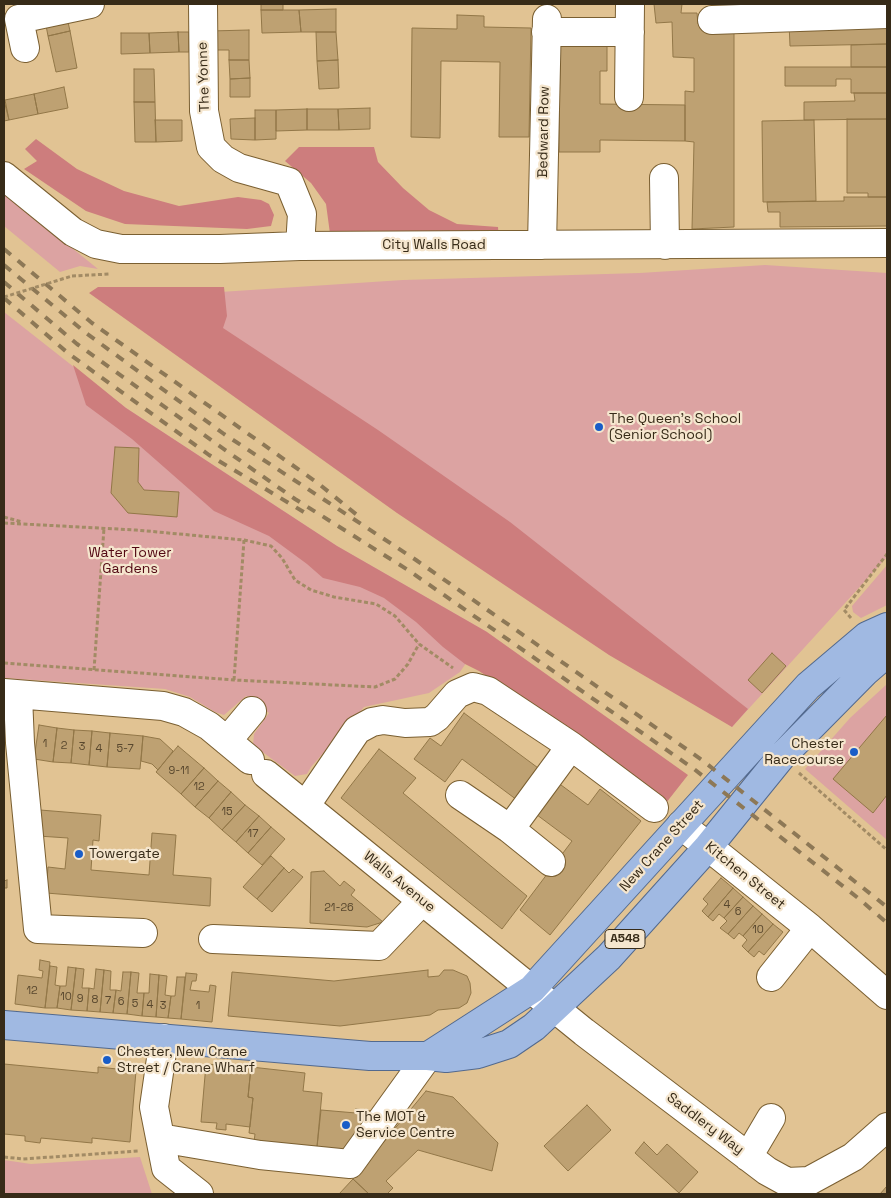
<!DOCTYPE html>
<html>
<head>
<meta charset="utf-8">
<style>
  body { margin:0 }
  #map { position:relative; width:891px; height:1198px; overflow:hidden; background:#e1c393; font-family:"Space Grotesk",sans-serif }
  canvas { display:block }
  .frame { position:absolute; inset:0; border:5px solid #372b18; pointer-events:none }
</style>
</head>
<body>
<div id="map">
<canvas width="891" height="1198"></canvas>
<div class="frame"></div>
</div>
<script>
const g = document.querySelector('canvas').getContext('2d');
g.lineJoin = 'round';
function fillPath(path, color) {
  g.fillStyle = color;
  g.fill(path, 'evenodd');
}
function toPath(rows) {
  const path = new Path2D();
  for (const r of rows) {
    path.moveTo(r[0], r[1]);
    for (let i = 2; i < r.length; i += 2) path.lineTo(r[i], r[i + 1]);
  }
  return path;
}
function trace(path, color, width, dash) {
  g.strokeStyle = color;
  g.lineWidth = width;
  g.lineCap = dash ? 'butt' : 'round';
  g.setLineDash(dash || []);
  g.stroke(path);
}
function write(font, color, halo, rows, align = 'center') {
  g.font = font + ' "Space Grotesk",sans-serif';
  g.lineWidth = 4.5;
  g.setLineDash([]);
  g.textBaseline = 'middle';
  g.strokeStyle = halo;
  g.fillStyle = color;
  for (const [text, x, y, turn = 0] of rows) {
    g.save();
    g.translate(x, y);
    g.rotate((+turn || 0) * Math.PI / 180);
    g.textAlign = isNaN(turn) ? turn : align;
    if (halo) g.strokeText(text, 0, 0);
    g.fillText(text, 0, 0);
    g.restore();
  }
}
fillPath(toPath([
  [4,193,98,269,80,266,60,272,4,226],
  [765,265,887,273,887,557,732,727,129,298,403,280,640,273],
  [4,312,126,408,337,546,487,632,460,672,429,693,364,707,311,767,307,774,295,776,253,745,254,734,269,713,246,696,224,715,215,712,190,697,165,689,4,678],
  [887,565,887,605,861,618,853,612,852,606],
  [887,684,887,840,805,769,850,718],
  [140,1157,152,1194,4,1194,4,1160,31,1164]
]), '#dca3a2');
fillPath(toPath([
  [36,139,77,169,124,191,179,206,238,197,261,200,269,204,274,215,271,226,247,229,125,224,86,211,24,169,37,161,25,149],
  [299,147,374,147,378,162,403,188,429,210,457,224,498,227,499,241,331,241,326,204,311,183,285,161],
  [98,287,224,287,227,316,223,328,378,430,510,522,748,709,732,727,609,655,397,513,89,293],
  [73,365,126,408,337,546,487,632,688,775,666,803,583,741,479,671,465,664,443,647,416,622,384,598,360,587,323,578,307,564,269,536,214,511,132,439,86,405]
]), '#cd7d7d');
const building = toPath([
  [42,4,64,4,70,31,48,36,42,4],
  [261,4,283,4,283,10,261,10,261,4],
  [654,4,682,4,681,13,697,13,698,24,734,24,734,227,692,229,694,142,685,141,685,91,694,92,694,58,673,57,672,22,656,23,654,4],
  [336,9,336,32,301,32,299,10,336,9],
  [261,10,299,10,301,32,262,33,261,10],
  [457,15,484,16,484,27,531,28,529,137,499,137,500,62,441,61,440,138,411,137,412,28,457,29,457,15],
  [887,21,887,44,790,46,789,23,887,21],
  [249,30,249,60,229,60,229,50,211,50,210,31,249,30],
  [70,31,77,68,56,72,48,36,70,31],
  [178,32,189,32,189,52,179,52,178,32],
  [178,32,179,52,150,53,149,33,178,32],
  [316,32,336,32,338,60,317,61,316,32],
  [121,33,149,33,150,53,121,54,121,33],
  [560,33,607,33,607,71,600,71,600,104,685,105,685,141,600,140,600,152,559,152,560,33],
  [887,44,887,67,851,67,851,45,887,44],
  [229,60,249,60,250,78,230,79,229,60],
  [338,60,339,88,319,89,317,61,338,60],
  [785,67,887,67,887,93,851,93,851,79,836,79,836,86,785,86,785,67],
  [134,69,154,69,155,102,134,102,134,69],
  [250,78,250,97,230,97,230,79,250,78],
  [64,87,68,108,38,114,34,94,64,87],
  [854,93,887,93,887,119,804,120,804,102,855,101,854,93],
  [34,94,38,114,9,120,5,100,34,94],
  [4,100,9,120,4,121,4,100],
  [134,102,155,102,156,142,135,142,134,102],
  [370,108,370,129,339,130,338,109,370,108],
  [307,109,307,130,276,131,276,110,307,109],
  [307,109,338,109,339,130,307,130,307,109],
  [255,110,276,110,276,139,255,140,255,110],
  [255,118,255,140,231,139,230,119,255,118],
  [847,119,887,119,887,197,868,197,868,193,847,193,847,119],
  [155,120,182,120,182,141,156,142,155,120],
  [814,120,816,201,763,202,762,121,814,120],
  [844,197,887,197,887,226,780,227,780,212,768,212,767,202,844,201,844,197],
  [115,447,139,448,138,482,144,490,179,492,177,517,128,513,111,493,115,447],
  [772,653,786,666,762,693,748,680,772,653],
  [464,713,588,805,600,789,641,821,550,935,520,910,572,841,462,759,445,782,414,759,430,738,441,746,464,713],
  [887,715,887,795,873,813,833,779,887,715],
  [39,725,57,728,53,762,34,759,39,725],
  [57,728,74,730,71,763,53,762,57,728],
  [74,730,92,731,89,765,71,763,74,730],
  [92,731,110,733,107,767,89,765,92,731],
  [110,733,143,736,140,769,107,767,110,733],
  [143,736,160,739,173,751,158,770,152,764,141,761,143,736],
  [178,746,204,768,181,794,156,772,178,746],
  [379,749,416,778,403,793,527,896,502,929,341,798,379,749],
  [204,768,218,781,195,807,181,794,204,768],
  [218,781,231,792,209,818,195,807,218,781],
  [231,792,245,805,222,830,209,818,231,792],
  [245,805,259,816,236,842,222,830,245,805],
  [40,810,101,815,99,841,93,840,91,870,149,875,152,833,176,835,173,875,211,878,210,906,46,893,48,867,65,869,68,838,38,836,40,810],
  [259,816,271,827,248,853,236,842,259,816],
  [271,827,285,839,262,865,248,853,271,827],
  [271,856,284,868,257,899,243,887,271,856],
  [284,868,289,873,293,869,303,877,272,912,257,899,284,868],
  [324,871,340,886,344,881,355,890,351,895,383,922,367,927,310,923,311,872,324,871],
  [721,878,733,888,708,917,702,911,708,904,703,899,721,878],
  [7,880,7,888,4,888,4,881,7,880],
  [733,888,743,897,724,918,719,914,713,921,708,917,733,888],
  [743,897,753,906,728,934,720,928,727,921,724,918,743,897],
  [753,906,762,914,743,936,739,933,734,939,728,934,753,906],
  [762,914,773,924,748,952,742,946,747,940,743,936,762,914],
  [773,924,783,932,764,955,759,951,754,957,748,952,773,924],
  [40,960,50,962,45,1008,15,1004,18,975,42,978,43,971,39,970,40,960],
  [50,966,57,967,55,985,60,986,57,1008,45,1008,50,966],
  [68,967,76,968,71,1010,57,1008,60,986,66,986,68,967],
  [76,968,84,969,82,988,89,988,87,1011,71,1010,76,968],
  [96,969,104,970,100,1012,87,1011,89,988,94,989,96,969],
  [104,970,111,971,110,990,116,990,113,1013,100,1012,104,970],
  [428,970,428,977,439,976,444,970,453,970,467,976,470,983,471,993,467,1003,459,1008,438,1010,430,1015,340,1026,228,1016,232,972,334,981,428,970],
  [123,972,131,972,127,1014,113,1013,116,990,121,991,123,972],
  [131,972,139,973,137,993,144,993,142,1016,127,1014,131,972],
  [186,973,197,974,196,981,192,981,190,990,209,992,210,985,216,986,212,1022,181,1019,186,973],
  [150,974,159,975,156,1017,142,1016,144,993,149,993,150,974],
  [159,975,167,976,165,995,171,996,168,1018,156,1017,159,975],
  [177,977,185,977,181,1019,168,1018,171,996,175,996,177,977],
  [4,1064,98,1073,98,1067,136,1071,130,1142,92,1138,92,1143,41,1138,40,1143,25,1141,25,1136,4,1134,4,1064],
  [206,1064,251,1067,248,1097,253,1098,250,1127,226,1124,226,1130,216,1129,217,1123,201,1122,206,1064],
  [251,1067,305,1073,303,1091,322,1093,316,1157,253,1150,255,1134,249,1133,253,1098,248,1097,251,1067],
  [426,1091,453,1097,498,1143,492,1171,418,1150,386,1181,393,1188,387,1194,369,1194,353,1179,426,1091],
  [587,1105,611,1130,568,1171,544,1146,587,1105],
  [356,1109,381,1112,350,1151,317,1147,321,1110,356,1113,356,1109],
  [644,1142,657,1155,667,1144,698,1172,679,1193,635,1153,644,1142],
  [353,1179,369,1194,339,1194,353,1179],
  [887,1186,887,1194,880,1194,887,1186]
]);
fillPath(building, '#bea172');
trace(building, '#927748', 1);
const minor = toPath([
  [203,4,204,111,211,147,223,159,239,168,289,182,302,214,300,246],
  [712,20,887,14],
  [546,32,630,32],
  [25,48,19,19,90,4],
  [629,97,630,4],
  [4,176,73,232,96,244,121,249,220,249,300,246,887,243],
  [664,178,665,245],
  [542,245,547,19],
  [4,693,163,706,184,712,209,726,250,760],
  [18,696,20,743,38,929,143,933],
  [227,741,252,711],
  [266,774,584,1032,767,1171,787,1182,809,1181,853,1157,887,1127],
  [460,795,510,829,571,746],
  [306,805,357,730,372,722,383,720,405,723,430,722,437,717,457,694,473,687,488,691,571,746,654,808],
  [681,825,810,928,887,995],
  [510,829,551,862],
  [213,939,379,946,422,901],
  [771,977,810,928],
  [164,1038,154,1107,166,1168,199,1194],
  [160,1138,260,1155,350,1164,428,1056],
  [748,1157,771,1118]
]);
const major = toPath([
  [4,1025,370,1056,428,1056,446,1058,478,1054,509,1044,534,1027,609,957,708,847,781,757,865,672,887,653],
  [428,1056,532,989,808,686,867,636,887,627]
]);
trace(minor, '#7a5f31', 30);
trace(major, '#52698e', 30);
trace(toPath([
  [72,276,109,274],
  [4,517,22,522],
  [4,523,136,530,244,540,271,546,282,558,295,580,311,590,334,597,376,604,395,616,419,644,453,668],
  [851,618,844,610,887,554],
  [4,663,234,680,375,687,395,679,408,664,419,644],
  [94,670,104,528],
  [234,680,244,540],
  [799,773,887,850],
  [4,1157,23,1159,138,1151]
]), '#a28b65', 3, [4, 2.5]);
trace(minor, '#fff', 28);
trace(major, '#a0b9e2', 28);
trace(toPath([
  [4,249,92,323,319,484,357,515],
  [4,265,86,333,224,434,416,560,702,760,887,907],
  [4,282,77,344,218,445,295,499,408,570,694,769,858,898,887,923],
  [4,298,69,354,209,455,307,514]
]), '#8d7856', 4, [9, 9]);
trace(toPath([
  [4,297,72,276]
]), '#a28b65', 3, [4, 2.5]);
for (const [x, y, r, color] of [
  [599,427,5,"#195dc8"],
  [854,752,5,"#195dc8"],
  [79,854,5,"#195dc8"],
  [107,1060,5,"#195dc8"],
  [346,1125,5,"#195dc8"]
]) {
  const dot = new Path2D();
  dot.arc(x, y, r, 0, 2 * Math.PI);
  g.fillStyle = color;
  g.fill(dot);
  trace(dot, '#f5e6ce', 2);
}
write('11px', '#59482e', null, [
  ["1",45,744],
  ["2",64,746],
  ["3",82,747],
  ["4",99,749],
  ["5-7",125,749],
  ["9-11",179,771],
  ["12",199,787],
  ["15",227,812],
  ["17",253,834],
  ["4",727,905],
  ["21-26",339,908],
  ["6",738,912],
  ["10",758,930],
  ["12",32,991],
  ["10",66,997],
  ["9",80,999],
  ["8",95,1000],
  ["7",108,1001],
  ["6",121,1002],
  ["5",135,1004],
  ["4",150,1005],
  ["3",163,1006],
  ["1",198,1006]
]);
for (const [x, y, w] of [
  [625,939,40]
]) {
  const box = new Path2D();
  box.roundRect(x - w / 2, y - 9.5, w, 19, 4);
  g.fillStyle = '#f5e6ce';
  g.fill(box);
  trace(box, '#372b18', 1);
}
write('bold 12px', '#372b18', null, [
  ["A548",625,939]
]);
write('14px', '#372b18', '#f5e6ce', [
  ["The Yonne",204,77,-92],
  ["Bedward Row",544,132,-89],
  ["City Walls Road",434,245],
  ["New Crane Street",662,846,-48],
  ["Kitchen Street",745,876,39],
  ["Walls Avenue",399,882,39],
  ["Saddlery Way",705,1124,37]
]);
write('14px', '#372b18', '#f5e6ce', [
  ["The Queen's School",609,419],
  ["(Senior School)",609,435],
  ["Chester",844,744,"right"],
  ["Racecourse",844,760,"right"],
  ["Towergate",89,854],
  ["Chester, New Crane",117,1052],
  ["Street / Crane Wharf",117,1068],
  ["The MOT &",356,1117],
  ["Service Centre",356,1133]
], 'left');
write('14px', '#520813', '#f5e6ce', [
  ["Water Tower",130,553],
  ["Gardens",130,569]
]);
</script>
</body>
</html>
